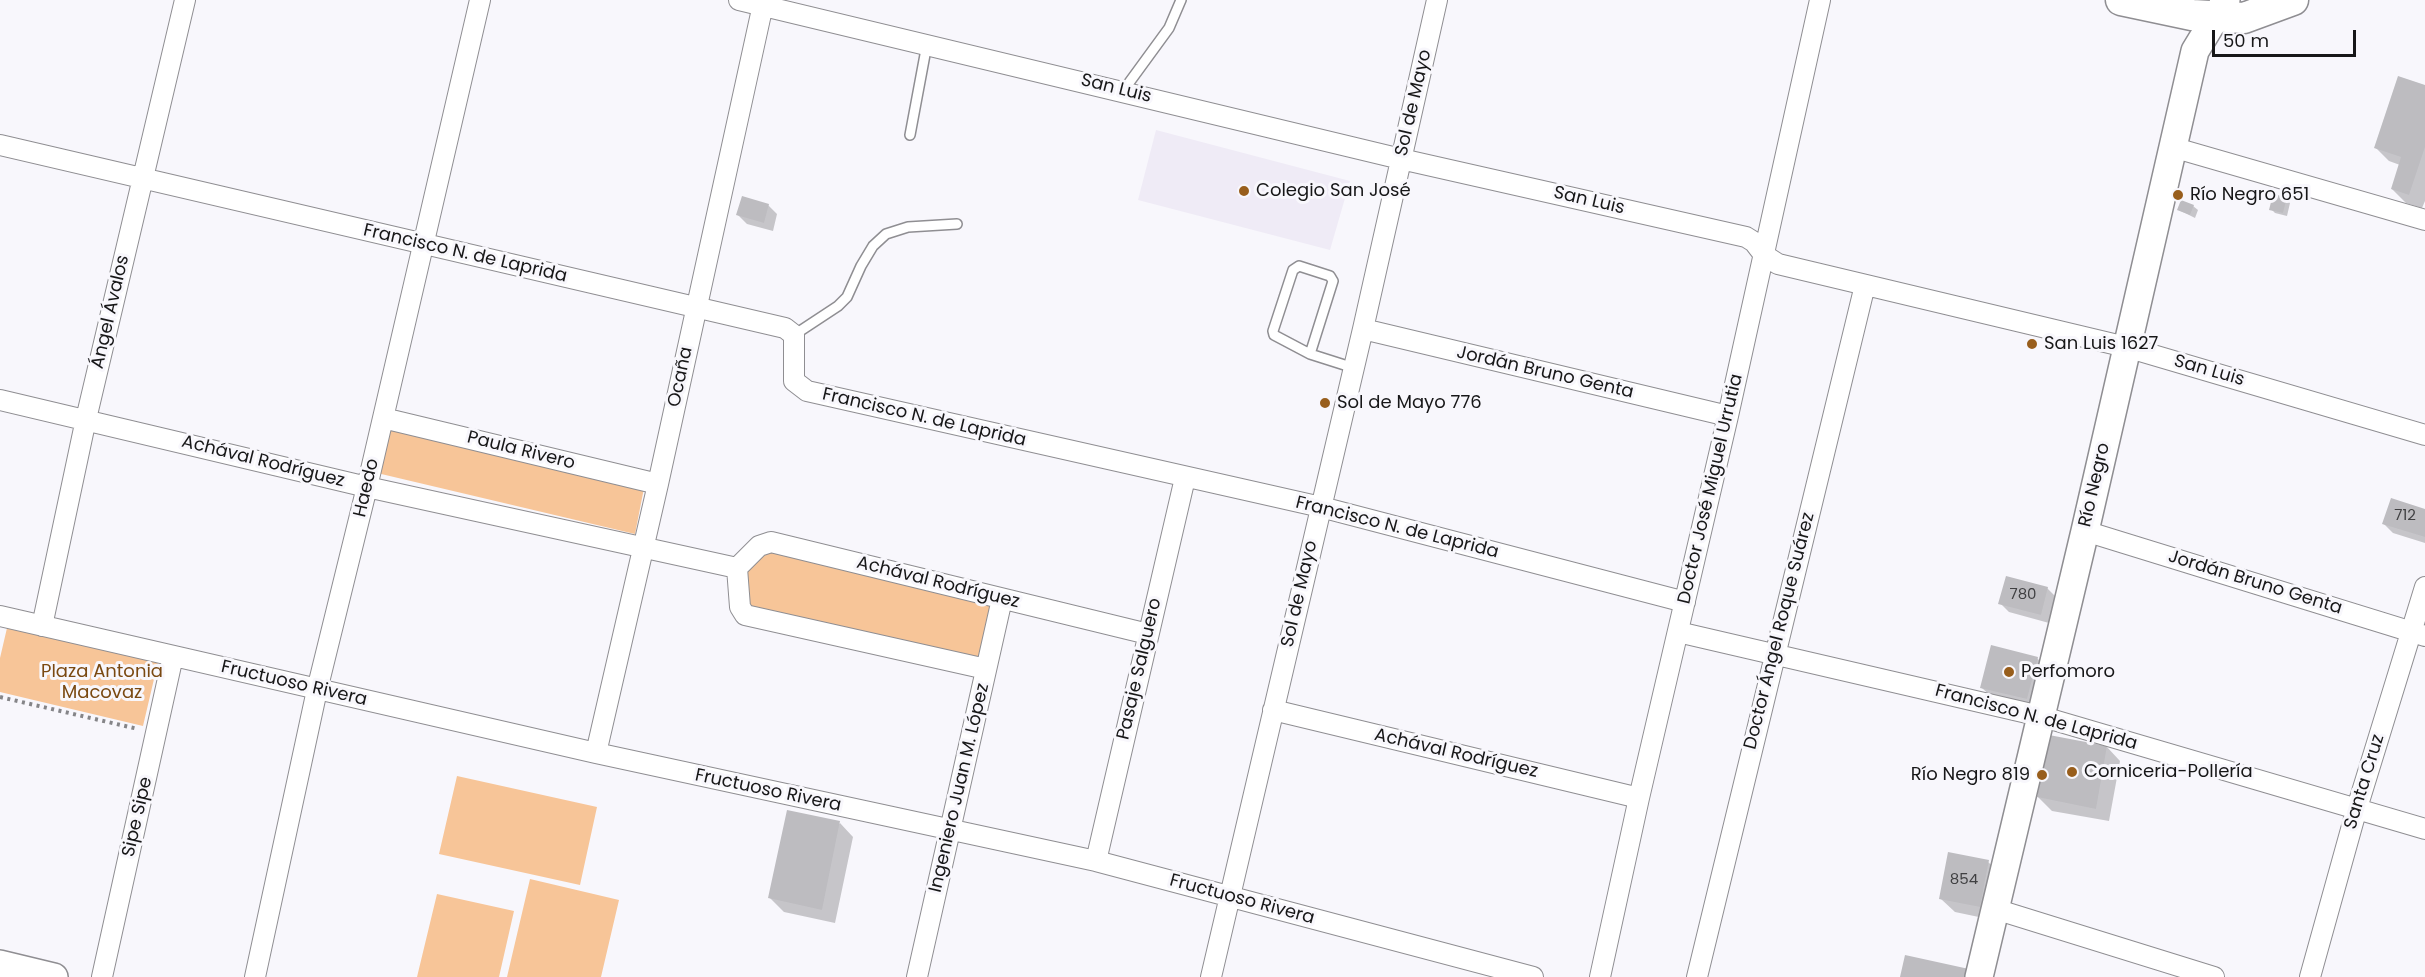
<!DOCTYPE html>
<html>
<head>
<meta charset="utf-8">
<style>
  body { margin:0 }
  #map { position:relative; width:2425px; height:977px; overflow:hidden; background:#f8f7fc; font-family:Poppins,sans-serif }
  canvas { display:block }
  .scale { position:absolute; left:2212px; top:30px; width:144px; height:27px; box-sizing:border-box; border:3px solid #171718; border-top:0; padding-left:8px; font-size:18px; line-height:21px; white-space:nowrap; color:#171718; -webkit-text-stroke:4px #f8f7fc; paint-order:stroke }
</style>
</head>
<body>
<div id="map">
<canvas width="2425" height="977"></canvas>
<div class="scale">50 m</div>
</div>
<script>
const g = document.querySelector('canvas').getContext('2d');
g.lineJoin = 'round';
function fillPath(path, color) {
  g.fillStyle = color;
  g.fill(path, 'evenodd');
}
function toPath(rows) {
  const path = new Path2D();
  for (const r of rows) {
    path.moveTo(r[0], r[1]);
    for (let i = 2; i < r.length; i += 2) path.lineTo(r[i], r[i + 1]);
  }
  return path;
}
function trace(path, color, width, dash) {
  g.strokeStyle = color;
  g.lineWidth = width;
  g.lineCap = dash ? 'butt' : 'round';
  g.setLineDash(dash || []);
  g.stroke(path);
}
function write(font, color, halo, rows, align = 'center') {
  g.font = font + ' Poppins,sans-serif';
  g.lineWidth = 6;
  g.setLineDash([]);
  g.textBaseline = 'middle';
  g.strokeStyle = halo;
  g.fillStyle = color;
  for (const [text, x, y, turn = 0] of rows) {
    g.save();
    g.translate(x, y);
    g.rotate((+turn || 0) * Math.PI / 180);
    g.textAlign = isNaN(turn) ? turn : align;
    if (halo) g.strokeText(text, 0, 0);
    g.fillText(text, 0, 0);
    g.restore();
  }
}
fillPath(toPath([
  [1156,130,1350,181,1330,250,1138,200]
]), '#efebf6');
fillPath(toPath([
  [388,427,644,488,635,534,377,473],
  [774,549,997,603,984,663,750,611,744,570],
  [7,628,158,662,143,726,0,692,0,658],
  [457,776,597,807,580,885,439,854],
  [530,879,619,900,601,977,507,977],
  [437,894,514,911,499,977,417,977]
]), '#f7c598');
fillPath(toPath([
  [2425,86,2425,201,2422,208,2406,203,2392,189,2400,165,2389,161,2376,148],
  [2286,199,2290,203,2287,216,2275,213,2271,209],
  [768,205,777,214,773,231,747,224,738,215],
  [2193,206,2198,210,2195,218,2179,210],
  [2425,510,2425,543,2393,533,2384,524],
  [2047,588,2056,597,2049,623,2009,612,2000,603],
  [2037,658,2051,672,2041,712,1996,701,1982,688],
  [2107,747,2120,761,2109,821,2052,811,2038,797],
  [840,823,853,837,835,923,784,912,770,898],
  [1988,862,2002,875,1993,920,1955,912,1941,899]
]), '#0003');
fillPath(toPath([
  [2398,76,2425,85,2425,147,2409,195,2391,189,2401,157,2374,148],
  [2273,194,2287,197,2283,213,2269,210],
  [742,196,769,204,764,223,736,215],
  [2181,200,2194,205,2190,215,2177,210],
  [2391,498,2425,509,2425,537,2382,524],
  [2006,576,2048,587,2041,615,1998,604],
  [1991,645,2038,657,2027,699,1980,688],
  [2049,735,2107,746,2096,809,2037,797],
  [787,810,840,821,822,910,768,898],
  [1948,852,1989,860,1980,907,1939,899],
  [1905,955,1969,969,1967,977,1900,977]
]), '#bdbcc0');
const lane = toPath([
  [1123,91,1169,28,1181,0],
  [910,135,927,44],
  [794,335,838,306,847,297,861,266,873,246,886,234,908,227,957,224],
  [1310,354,1333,281,1330,276,1299,266,1293,270,1273,331,1274,335,1310,354,1354,368]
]);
const street = toPath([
  [739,0,1401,159,1746,237,1754,242,1764,255,1778,264,2126,347,2425,435],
  [0,145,785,328,794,335,794,381,807,391,1321,507,1685,602],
  [2172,147,2425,220],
  [1363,329,1728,416],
  [0,400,367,487,737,568],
  [383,418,658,484],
  [2085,531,2425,636],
  [0,616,596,753,1096,861,1533,977],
  [42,626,86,419,185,0],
  [1678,632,2040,716,2425,829],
  [986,669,745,615,740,607,737,568,759,546,771,542,1148,634],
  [1273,710,1639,798],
  [596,753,658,484,764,0],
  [1096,861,1185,478],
  [1995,909,2214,977],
  [102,977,173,656],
  [255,977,317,690,367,487,480,0],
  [917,977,1002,599],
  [1211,977,1363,329,1437,0],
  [1600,977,1639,798,1728,416,1820,0],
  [1697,977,1865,285],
  [2310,977,2357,808,2425,587]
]);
const secondary = toPath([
  [0,964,54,977],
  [1979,977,2085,531,2195,51,2226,0]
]);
const primary = toPath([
  [2121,0,2192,15,2244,18,2293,0]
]);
trace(lane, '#8f8e92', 12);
trace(street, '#8f8e92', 22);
trace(secondary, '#8f8e92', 30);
trace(primary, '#8f8e92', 33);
trace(toPath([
  [0,697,138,729]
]), '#858588', 4, [3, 4.5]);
trace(lane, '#fff', 9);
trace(street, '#fff', 20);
trace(secondary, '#fff', 27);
trace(primary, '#fff', 30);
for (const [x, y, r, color] of [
  [1244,191,6,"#985e1c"],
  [2178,195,6,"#985e1c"],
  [2032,344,6,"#985e1c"],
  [1325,403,6,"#985e1c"],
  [2009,672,6,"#985e1c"],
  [2072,772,6,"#985e1c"],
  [2042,775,6,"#985e1c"]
]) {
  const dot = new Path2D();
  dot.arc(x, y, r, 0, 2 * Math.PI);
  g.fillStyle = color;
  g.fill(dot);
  trace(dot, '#f8f7fc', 2);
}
write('15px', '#404042', null, [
  ["712",2405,516],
  ["780",2023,595],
  ["854",1964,880]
]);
write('18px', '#171718', '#f8f7fc', [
  ["San Luis",1116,89,14],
  ["Sol de Mayo",1414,103,-77],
  ["San Luis",1589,201,13],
  ["Francisco N. de Laprida",465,254,13],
  ["Ángel Ávalos",111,312,-77],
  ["San Luis",2209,371,16],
  ["Jordán Bruno Genta",1545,373,13],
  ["Ocaña",681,377,-78],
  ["Francisco N. de Laprida",924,418,13],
  ["Paula Rivero",521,451,14],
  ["Achával Rodríguez",263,462,14],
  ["Río Negro",2095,485,-77],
  ["Haedo",367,488,-77],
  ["Doctor José Miguel Urrutia",1711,489,-77],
  ["Francisco N. de Laprida",1397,528,14],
  ["Achával Rodríguez",938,583,14],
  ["Jordán Bruno Genta",2255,583,17],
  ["Sol de Mayo",1300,594,-77],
  ["Doctor Ángel Roque Suárez",1780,631,-76],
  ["Pasaje Salguero",1140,669,-77],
  ["Fructuoso Rivera",294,684,13],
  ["Francisco N. de Laprida",2036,718,15],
  ["Achával Rodríguez",1456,754,13],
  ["Santa Cruz",2365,782,-73],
  ["Ingeniero Juan M. López",960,788,-77],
  ["Fructuoso Rivera",768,791,12],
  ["Sipe Sipe",138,817,-77],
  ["Fructuoso Rivera",1242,900,15]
]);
write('18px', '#171718', '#f8f7fc', [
  ["Colegio San José",1256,191],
  ["Río Negro 651",2190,195],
  ["San Luis 1627",2044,344],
  ["Sol de Mayo 776",1337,403],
  ["Perfomoro",2021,672],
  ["Corniceria-Pollería",2084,772],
  ["Río Negro 819",2030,775,"right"]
], 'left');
write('18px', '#7a4911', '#f8f7fc', [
  ["Plaza Antonia",102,672],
  ["Macovaz",102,693]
]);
</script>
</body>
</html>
